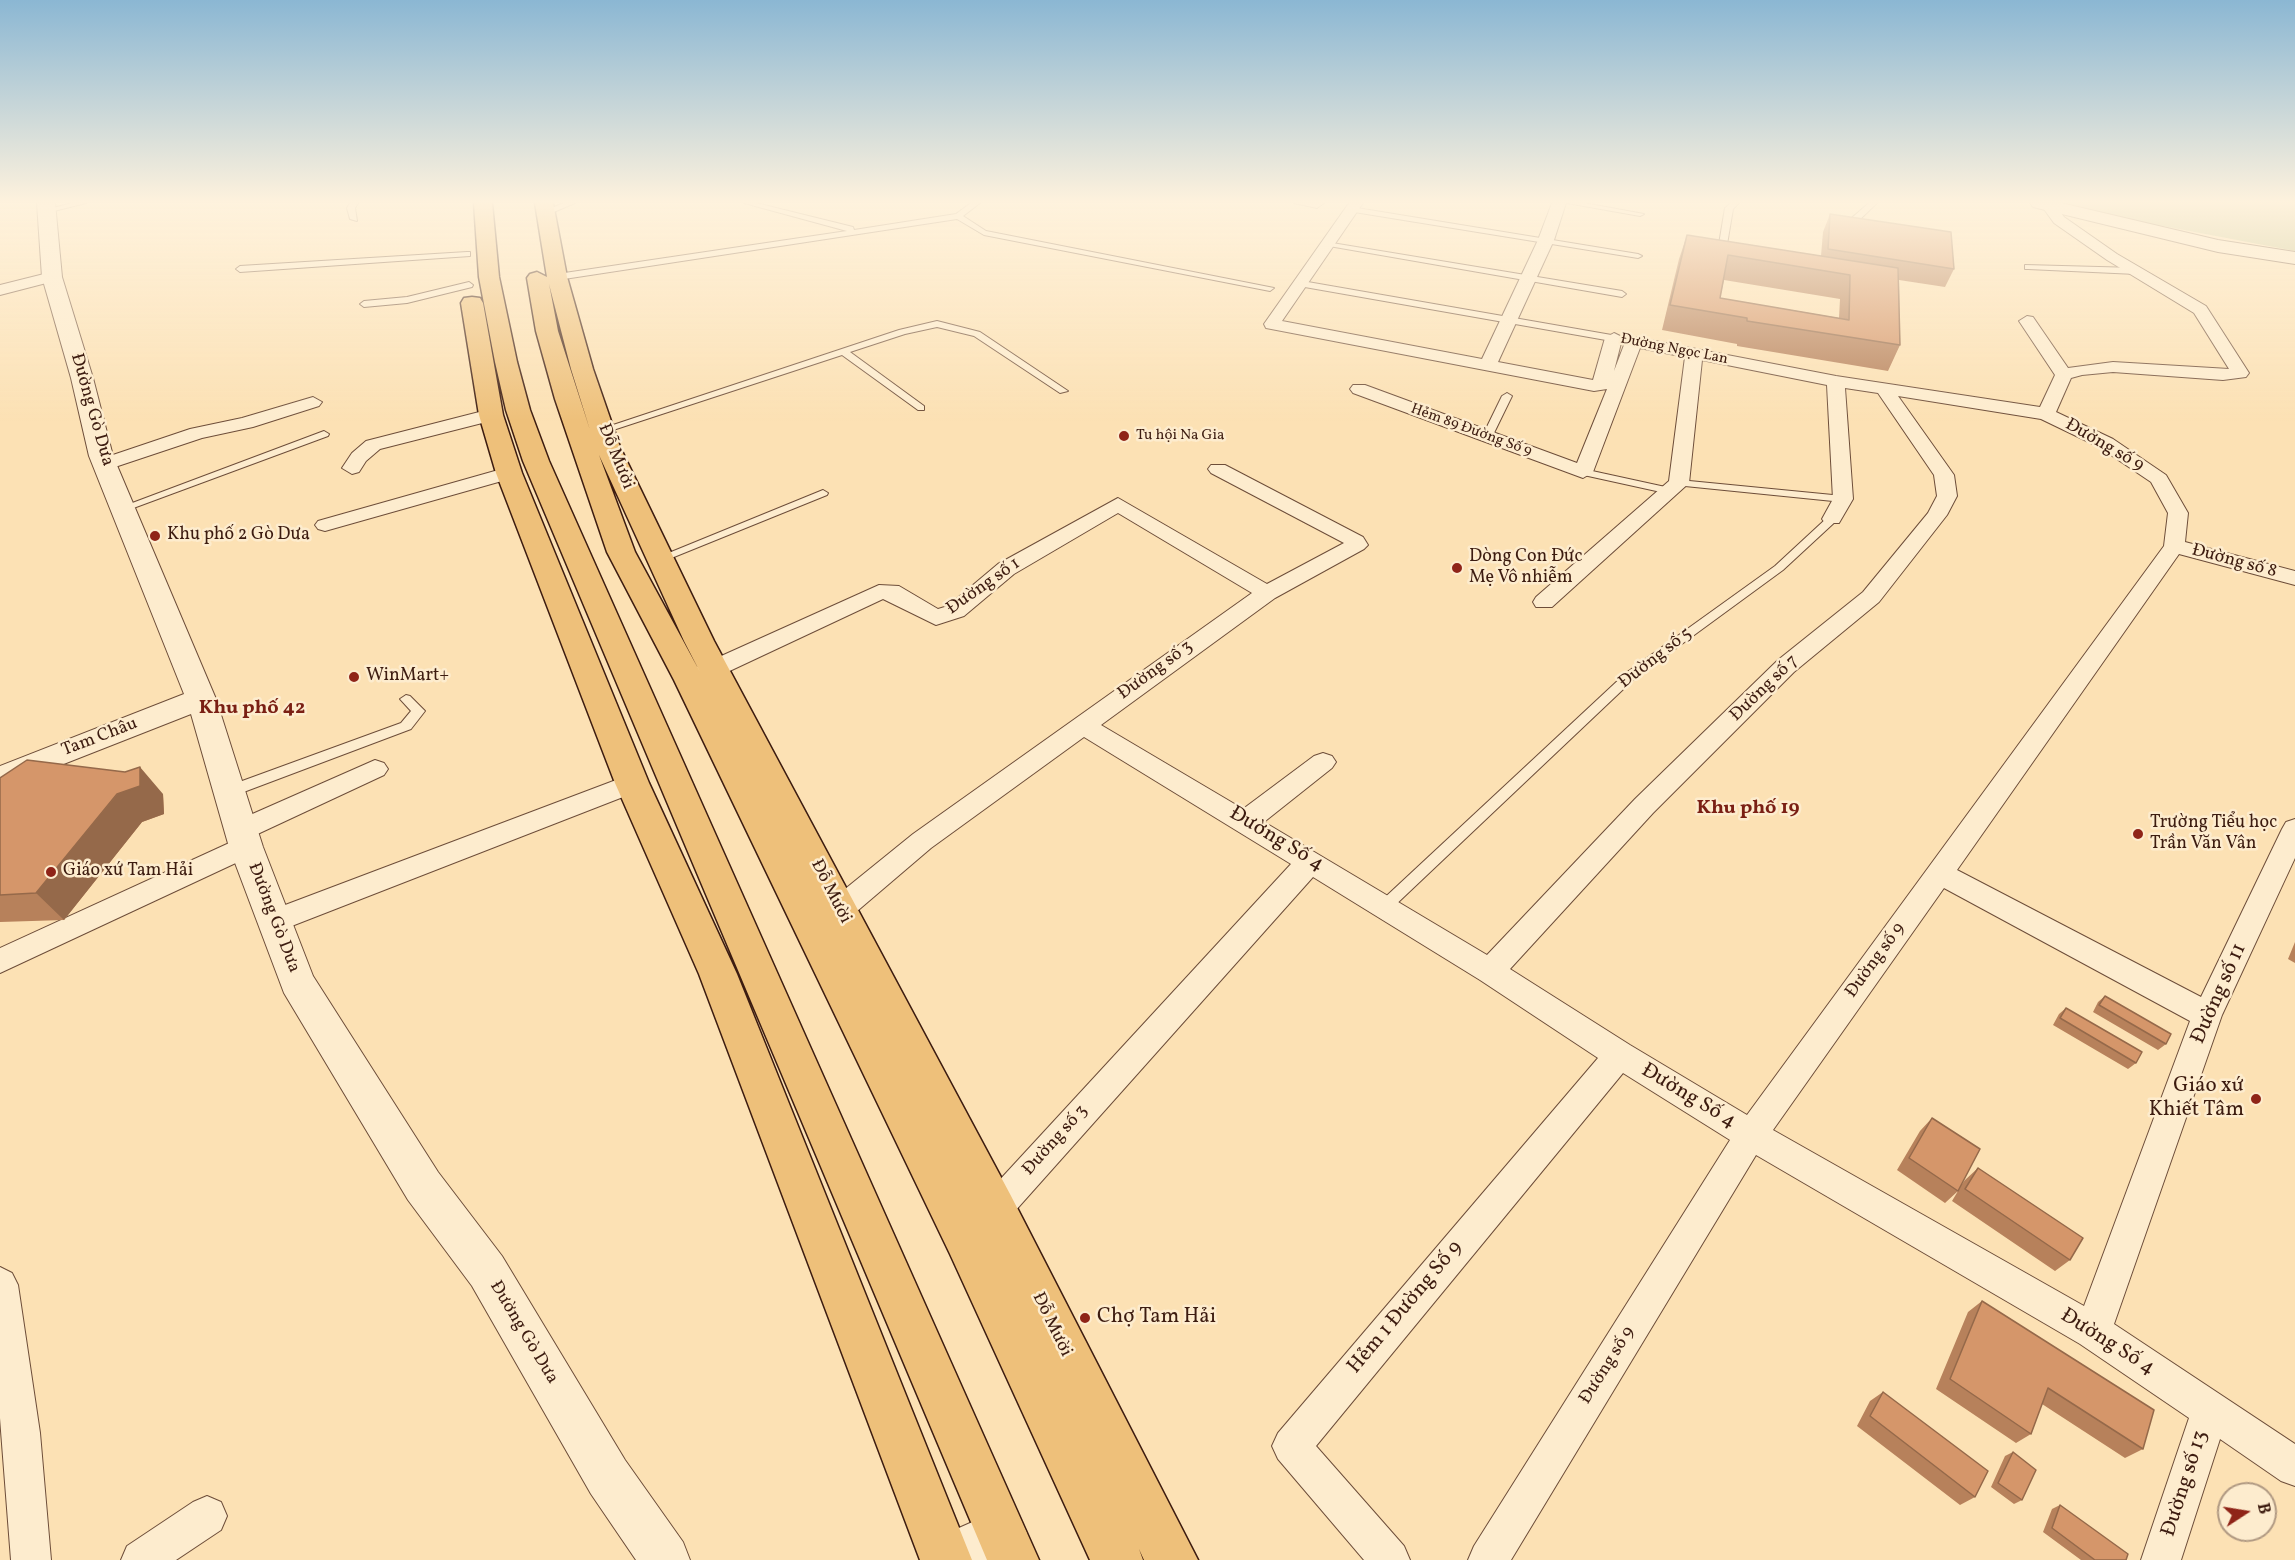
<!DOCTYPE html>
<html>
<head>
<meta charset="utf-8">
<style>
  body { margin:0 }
  #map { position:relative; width:2295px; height:1560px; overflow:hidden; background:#fce1b4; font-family:Vollkorn,serif }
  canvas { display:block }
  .north { position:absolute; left:2217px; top:1482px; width:60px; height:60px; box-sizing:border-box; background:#fdecce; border:2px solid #b09982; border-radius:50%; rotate:78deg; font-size:16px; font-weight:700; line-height:24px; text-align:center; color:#3d1c10 }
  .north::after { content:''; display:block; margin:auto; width:21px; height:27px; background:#8f2418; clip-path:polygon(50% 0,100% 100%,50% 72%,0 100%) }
</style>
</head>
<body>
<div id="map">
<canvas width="2295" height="1560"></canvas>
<div class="north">B</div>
</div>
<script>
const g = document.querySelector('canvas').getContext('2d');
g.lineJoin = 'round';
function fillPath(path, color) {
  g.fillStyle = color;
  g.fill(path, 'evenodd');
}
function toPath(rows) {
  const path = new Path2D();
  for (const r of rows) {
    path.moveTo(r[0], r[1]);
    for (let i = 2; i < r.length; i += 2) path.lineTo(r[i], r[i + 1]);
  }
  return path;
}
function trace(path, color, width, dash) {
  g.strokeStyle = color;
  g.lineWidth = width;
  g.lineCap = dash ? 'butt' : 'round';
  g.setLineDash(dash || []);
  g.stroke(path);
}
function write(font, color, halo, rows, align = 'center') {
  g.font = font + ' Vollkorn,serif';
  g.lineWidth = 5;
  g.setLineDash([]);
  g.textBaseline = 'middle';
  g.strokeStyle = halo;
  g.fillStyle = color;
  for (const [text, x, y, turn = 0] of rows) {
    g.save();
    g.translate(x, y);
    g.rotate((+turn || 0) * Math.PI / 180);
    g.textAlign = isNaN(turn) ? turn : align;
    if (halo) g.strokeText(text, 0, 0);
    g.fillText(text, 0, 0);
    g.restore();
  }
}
fillPath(toPath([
  [2064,203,2295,203,2295,251,2105,215]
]), '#bec38e');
const service = toPath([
  [72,203,86,203,46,213,42,211,72,203],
  [350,203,358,203,355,208,357,221,350,219,347,208,350,203],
  [564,203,575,203,549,214,542,212,564,203],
  [744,203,756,203,853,227,854,230,956,214,971,203,980,203,963,216,986,231,1274,288,1270,291,984,235,957,219,551,281,547,278,551,275,847,231,744,203],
  [1294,203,1324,203,1317,208,1294,203],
  [1567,203,1584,203,1644,214,1640,216,1567,203],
  [1731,203,1739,203,1733,209,1725,256,1721,258,1717,256,1725,208,1731,203],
  [1869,203,1877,203,1853,226,1847,226,1847,222,1869,203],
  [1351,207,1638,254,1642,256,1638,258,1348,211,1348,207,1351,207],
  [1326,242,1622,291,1626,294,1622,297,1329,246,1325,244,1326,242],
  [467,252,470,252,470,256,240,272,236,269,240,266,467,252],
  [2025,265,2136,268,2140,271,2136,274,2028,269,2025,269,2025,265],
  [1302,281,1623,337,1628,340,1623,343,1299,286,1298,284,1302,281],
  [469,282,473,285,472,287,407,303,364,307,360,304,364,301,407,297,469,282],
  [937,321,980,332,1068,391,1060,393,974,336,937,327,905,334,850,352,924,406,924,410,918,410,842,355,607,432,599,432,598,430,899,330,937,321],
  [1507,393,1512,396,1492,437,1487,440,1483,439,1482,437,1502,396,1507,393],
  [324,431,329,434,328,436,128,510,124,511,119,508,324,431],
  [1583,469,1670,488,1675,491,1670,494,1579,474,1578,472,1583,469],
  [1679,480,1843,496,1848,499,1843,502,1675,485,1675,481,1679,480],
  [823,490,828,493,827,495,664,561,656,561,654,559,823,490],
  [1832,516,1836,517,1836,521,1783,570,1634,679,1390,910,1385,912,1380,910,1378,906,1380,902,1626,673,1775,566,1828,517,1832,516],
  [406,695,410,696,425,711,411,729,233,796,223,796,221,792,223,788,401,723,411,711,400,699,406,695]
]);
const minor = toPath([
  [1349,203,1363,203,1282,321,1482,359,1538,240,1552,203,1566,203,1554,240,1498,362,1593,380,1605,338,1614,333,1622,337,1634,337,1836,376,2040,407,2055,375,2019,321,2027,316,2033,317,2068,368,2113,362,2229,369,2194,313,2107,260,2054,223,2041,205,2042,203,2054,203,2064,217,2117,254,2206,306,2249,373,2246,377,2223,380,2113,372,2082,375,2071,378,2056,412,2113,439,2166,475,2188,513,2185,542,2295,571,2295,585,2179,554,1957,870,2201,997,2282,829,2286,822,2295,819,2295,858,2222,1015,2114,1324,2295,1444,2295,1486,2281,1481,2220,1439,2181,1560,2141,1560,2189,1418,2080,1344,1756,1155,1511,1560,1468,1560,1474,1546,1730,1140,1623,1073,1316,1446,1404,1546,1410,1560,1364,1560,1278,1459,1272,1446,1278,1433,1598,1058,1480,980,1313,877,1007,1220,995,1225,983,1220,978,1209,983,1198,1291,864,1084,737,931,848,849,918,839,921,829,918,825,910,829,902,913,834,1252,593,1118,513,1014,574,964,616,936,625,883,599,704,683,696,685,688,683,684,677,688,671,879,585,899,586,938,609,948,606,998,564,1118,498,1267,584,1344,543,1211,473,1208,469,1211,465,1225,465,1363,537,1368,545,1364,549,1275,598,1101,725,1243,809,1314,756,1323,753,1332,756,1336,762,1332,768,1264,822,1487,955,1635,799,1778,660,1863,592,1928,513,1937,496,1934,475,1878,393,1845,388,1853,499,1839,523,1825,523,1822,519,1833,499,1827,385,1702,360,1689,483,1552,607,1536,607,1533,602,1536,597,1669,481,1685,357,1640,348,1593,472,1583,478,1353,393,1350,389,1353,385,1365,385,1577,463,1607,389,1594,391,1266,328,1264,324,1349,203],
  [1621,343,1624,345,1614,371,1621,343],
  [1898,396,2041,419,2099,447,2151,482,2168,513,2164,546,1747,1115,1630,1045,1510,969,1653,813,1794,672,1879,602,1947,515,1957,496,1954,475,1898,396],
  [1944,888,2190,1021,2084,1306,1773,1130,1944,888],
  [52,272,60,277,58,280,0,295,0,285,52,272],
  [313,397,322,402,319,406,253,427,202,438,112,468,105,470,95,464,98,460,190,429,242,418,313,397],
  [491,409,498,411,500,415,498,419,380,449,366,461,359,472,352,474,342,468,352,453,366,441,491,409],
  [509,467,519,473,516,477,325,531,318,529,315,525,318,521,509,467],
  [375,760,384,763,388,769,384,775,249,838,255,840,259,847,255,854,0,973,0,948,238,839,232,837,228,830,232,823,375,760],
  [632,774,641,776,645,783,641,790,284,929,274,932,264,929,260,921,264,913,632,774],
  [0,1267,12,1273,18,1285,40,1433,51,1560,11,1560,0,1418,0,1267],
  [207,1496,221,1502,227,1516,221,1530,176,1560,121,1560,127,1546,193,1502,207,1496]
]);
const tertiary = toPath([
  [37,203,55,203,62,277,93,378,113,456,216,699,263,847,313,976,438,1172,502,1256,625,1460,683,1542,690,1560,636,1560,591,1494,472,1286,408,1200,284,993,229,847,191,714,0,789,0,766,184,694,89,456,71,378,42,277,37,203],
  [2030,203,2061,203,2218,240,2295,252,2295,264,2218,252,2033,207,2030,203],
  [1002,1509,1019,1517,1027,1534,1019,1551,1001,1560,920,1560,927,1542,1002,1509]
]);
const trunk = toPath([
  [474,203,492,203,499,277,517,362,530,410,549,461,1039,1560,987,1560,523,461,506,410,495,362,479,277,474,203],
  [535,203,553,203,567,277,593,369,620,447,714,641,1010,1194,1198,1560,1144,1560,1139,1549,1143,1560,1090,1560,950,1254,674,680,607,552,555,399,536,331,527,278,530,274,537,272,547,277,535,203],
  [549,284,571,369,590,430,558,331,549,284],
  [599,455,684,641,700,672,635,552,599,455],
  [472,297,480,298,483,303,503,415,522,473,649,783,737,974,972,1560,920,1560,699,974,615,783,496,473,479,415,461,303,464,298,472,297]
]);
trace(service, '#6d4d39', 2);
trace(minor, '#6d4d39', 2);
trace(tertiary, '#6d4d39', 2);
trace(trunk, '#3d1c10', 3);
fillPath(service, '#fdecce');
fillPath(minor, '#fdecce');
fillPath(tertiary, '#fdecce');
fillPath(trunk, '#eec07a');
fillPath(toPath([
  [1830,214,1954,269,1945,287,1899,280,1900,345,1888,371,1737,346,1737,344,1662,330,1679,259,1687,235,1821,256,1823,232],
  [1724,280,1840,299,1839,318,1720,298],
  [0,778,163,794,164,814,142,822,64,920,0,922],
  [2295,942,2295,963,2288,959],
  [2105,996,2166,1044,2158,1050,2093,1012,2098,1002],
  [2066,1008,2136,1063,2128,1069,2053,1025,2059,1014],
  [1932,1118,1959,1188,1965,1180,1978,1168,2070,1260,2055,1271,1952,1201,1958,1191,1945,1203,1897,1170,1920,1131],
  [1982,1301,2143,1449,2125,1458,2042,1404,2031,1434,2016,1443,1936,1389,1968,1312],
  [1883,1392,1975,1497,1960,1505,1857,1426,1870,1401],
  [2013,1452,2022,1500,2014,1504,1991,1487,2005,1456],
  [2060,1505,2126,1560,2081,1560,2043,1532,2052,1509]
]), '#b7815b');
fillPath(toPath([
  [140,767,163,794,164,814,142,822,64,920,36,893]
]), '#95694a');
const building = toPath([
  [1830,214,1951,232,1954,269,1828,249,1830,214],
  [1687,235,1898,268,1900,345,1747,321,1747,318,1670,305,1687,235],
  [1728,255,1850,275,1849,320,1720,298,1728,255],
  [27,760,125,772,140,767,140,786,117,794,36,893,0,895,0,778,27,760],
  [2105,996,2171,1034,2166,1044,2099,1005,2105,996],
  [2066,1008,2142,1052,2136,1063,2060,1018,2066,1008],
  [1932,1118,1980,1149,1958,1191,1909,1158,1932,1118],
  [1978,1168,2083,1238,2070,1260,1965,1189,1978,1168],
  [1982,1301,2154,1410,2143,1449,2048,1388,2031,1434,1950,1379,1982,1301],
  [1883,1392,1988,1471,1975,1497,1870,1416,1883,1392],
  [2013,1452,2036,1470,2022,1500,1998,1483,2013,1452],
  [2060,1505,2128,1554,2126,1560,2095,1560,2052,1528,2060,1505]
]);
fillPath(building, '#d5966a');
trace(building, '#95694a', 1.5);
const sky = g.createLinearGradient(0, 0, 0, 421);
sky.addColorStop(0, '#8bb7d3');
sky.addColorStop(0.48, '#fef2dd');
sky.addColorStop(1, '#fef2dd00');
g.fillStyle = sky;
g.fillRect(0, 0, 2295, 421);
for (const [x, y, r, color] of [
  [1124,436,6,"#8f2418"],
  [155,536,6,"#8f2418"],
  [1457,568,6,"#8f2418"],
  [354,677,6,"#8f2418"],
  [2138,834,6,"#8f2418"],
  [51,872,6,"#8f2418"],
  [2256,1099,6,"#8f2418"],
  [1085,1318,6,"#8f2418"]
]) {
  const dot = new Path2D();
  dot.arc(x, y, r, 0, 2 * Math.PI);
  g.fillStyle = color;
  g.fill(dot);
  trace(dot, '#fdecce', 2);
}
write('15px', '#3d1c10', '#fdecce', [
  ["Đường Ngọc Lan",1674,350,11],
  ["Hẻm 89 Đường Số 9",1471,431,20]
]);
write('15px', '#3d1c10', '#fdecce', [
  ["Tu hội Na Gia",1136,436]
], 'left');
write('18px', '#3d1c10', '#fdecce', [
  ["Đường Gò Dưa",91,410,74],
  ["Đường số 9",2104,446,30],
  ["Đỗ Mười",615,457,68],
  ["Đường số 8",2234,562,15],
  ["Đường số 1",984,587,-35],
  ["Đường số 5",1656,659,-38],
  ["Đường số 3",1156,671,-36],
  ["Đường số 7",1765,689,-44],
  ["Tam Châu",100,738,-21],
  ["Đỗ Mười",830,892,63],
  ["Đường Gò Dưa",273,918,69],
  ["Đường số 9",1876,961,-54],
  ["Đường số 3",1056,1141,-48],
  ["Đỗ Mười",1051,1325,64],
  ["Đường Gò Dưa",523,1333,59],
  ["Đường số 9",1608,1366,-58]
]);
write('18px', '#3d1c10', '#fdecce', [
  ["Khu phố 2 Gò Dưa",167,536],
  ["Dòng Con Đức",1469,558],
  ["Mẹ Vô nhiễm",1469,579],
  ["WinMart+",366,677],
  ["Trường Tiểu học",2150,824],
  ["Trần Văn Vân",2150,845],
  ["Giáo xứ Tam Hải",63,872]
], 'left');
write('bold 20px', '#7a1f14', '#fdecce', [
  ["Khu phố 42",252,709],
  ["Khu phố 19",1748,809]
]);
write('21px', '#3d1c10', '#fdecce', [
  ["Đường Số 4",1276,840,31],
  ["Đường số 11",2220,994,-66],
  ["Đường Số 4",1688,1097,31],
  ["Hẻm 1 Đường Số 9",1406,1308,-50],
  ["Đường Số 4",2107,1343,32],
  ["Đường số 13",2186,1484,-72]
]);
write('21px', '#3d1c10', '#fdecce', [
  ["Giáo xứ",2244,1087],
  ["Khiết Tâm",2244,1111],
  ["Chợ Tam Hải",1097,1318,"left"]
], 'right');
</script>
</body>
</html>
